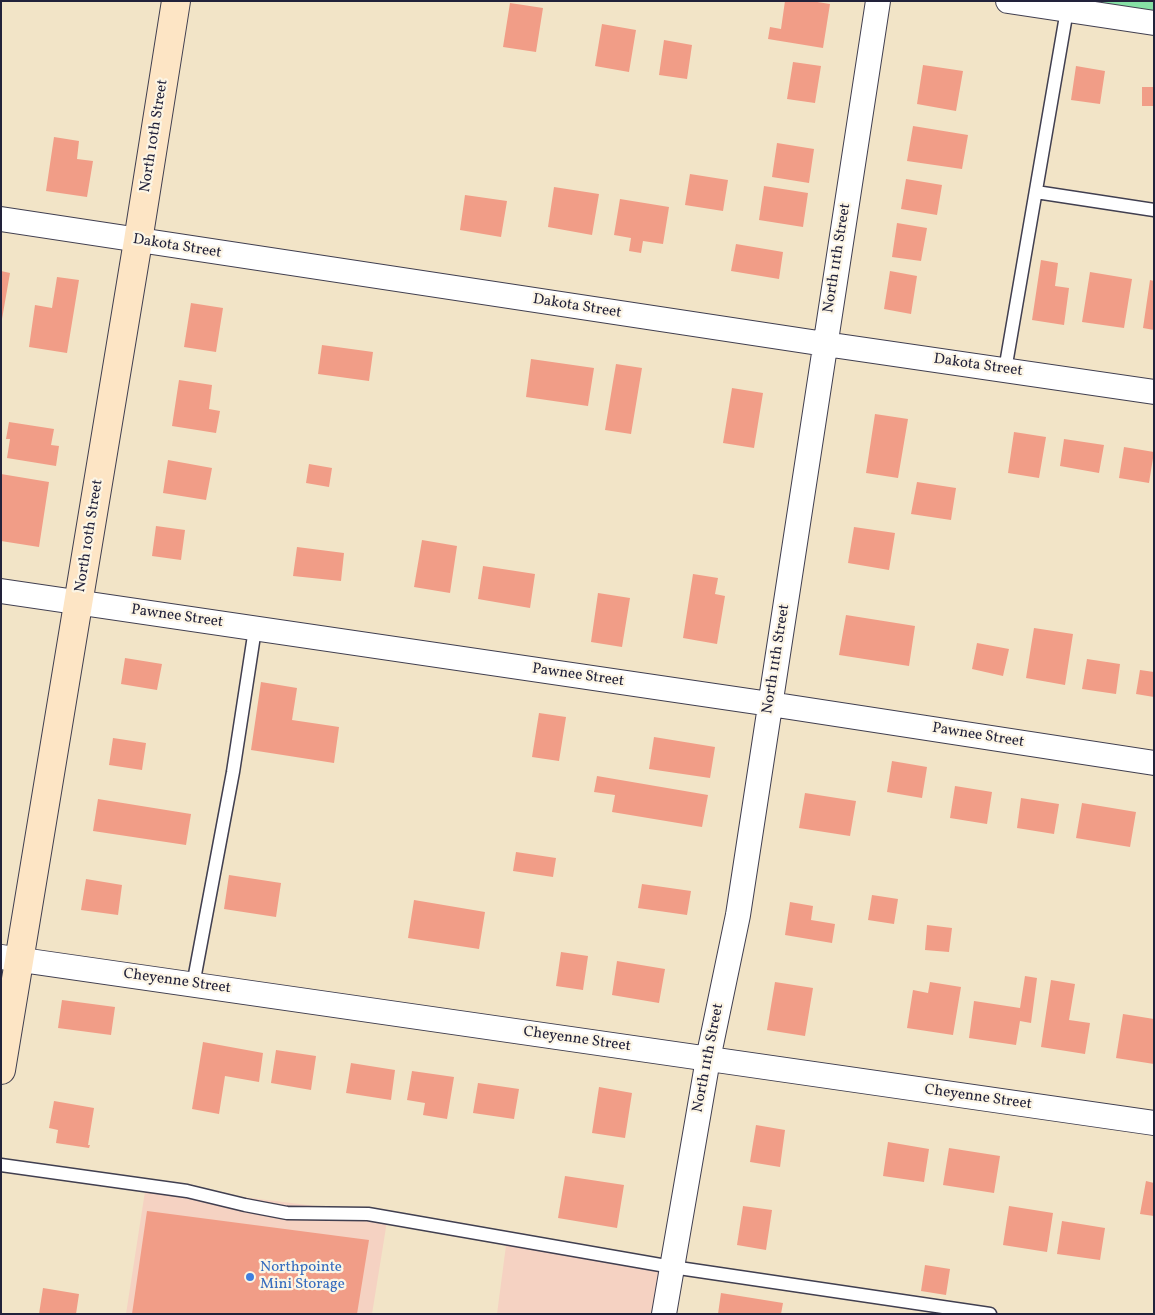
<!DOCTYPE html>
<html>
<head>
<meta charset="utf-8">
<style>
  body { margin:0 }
  #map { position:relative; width:1155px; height:1315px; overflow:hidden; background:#f2e4c7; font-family:Vollkorn,serif }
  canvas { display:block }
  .frame { position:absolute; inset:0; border:2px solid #22223b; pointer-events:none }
</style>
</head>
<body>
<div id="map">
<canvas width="1155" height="1315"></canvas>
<div class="frame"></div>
</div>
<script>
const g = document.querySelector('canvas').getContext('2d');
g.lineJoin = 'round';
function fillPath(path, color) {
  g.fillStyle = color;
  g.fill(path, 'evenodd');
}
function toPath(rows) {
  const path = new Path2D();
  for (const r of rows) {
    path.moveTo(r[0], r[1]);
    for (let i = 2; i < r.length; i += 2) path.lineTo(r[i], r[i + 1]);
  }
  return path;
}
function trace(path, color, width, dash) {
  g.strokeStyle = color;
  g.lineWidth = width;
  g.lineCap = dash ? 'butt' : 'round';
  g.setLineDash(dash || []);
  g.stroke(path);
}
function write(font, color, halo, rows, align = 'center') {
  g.font = font + ' Vollkorn,serif';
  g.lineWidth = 4.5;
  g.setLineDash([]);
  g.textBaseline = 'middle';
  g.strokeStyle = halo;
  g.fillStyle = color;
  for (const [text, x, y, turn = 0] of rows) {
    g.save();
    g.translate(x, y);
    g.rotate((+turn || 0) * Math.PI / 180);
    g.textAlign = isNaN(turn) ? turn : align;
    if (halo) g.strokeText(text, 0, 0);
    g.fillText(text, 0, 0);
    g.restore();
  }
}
fillPath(toPath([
  [146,1185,388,1215,372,1314,126,1314],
  [507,1238,673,1259,664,1314,497,1314]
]), '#f5d2c2');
fillPath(toPath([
  [1036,1,1154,1,1154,23]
]), '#86e0a5');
fillPath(toPath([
  [785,1,811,1,830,4,823,48,768,39,770,27,781,29],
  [510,3,543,8,536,52,503,47],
  [602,24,636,30,629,72,595,66],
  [664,40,692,45,687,79,659,75],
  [793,62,821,66,815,103,787,99],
  [923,65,963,71,956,111,917,104],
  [1076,66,1105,71,1100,104,1071,100],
  [1142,87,1154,87,1154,106,1142,106],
  [913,126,968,135,962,169,907,161],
  [54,137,79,141,77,159,93,161,87,197,46,191],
  [777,143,814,149,809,183,772,177],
  [690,174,728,180,723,211,685,205],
  [906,179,942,185,937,215,901,209],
  [764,186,808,193,803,227,759,220],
  [554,187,599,194,592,235,548,227],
  [465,195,507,201,501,237,460,230],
  [620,199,669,207,663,244,643,241,641,253,629,251,631,238,614,235],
  [897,223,927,228,921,261,892,257],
  [736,244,783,252,779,279,731,271],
  [1041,260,1058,263,1055,286,1069,288,1064,325,1032,320],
  [1,271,10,273,2,319,1,319],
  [890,271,917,276,911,314,884,309],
  [1090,272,1132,279,1124,328,1082,322],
  [57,277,79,280,67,353,29,347,35,305,52,308],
  [1150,280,1154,281,1154,330,1143,328],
  [191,303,223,308,216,352,184,347],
  [322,345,373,352,369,381,318,374],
  [531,359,594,368,588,406,526,397],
  [616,364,642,368,631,434,605,430],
  [179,380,212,385,209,409,220,411,216,433,172,426],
  [732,388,763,393,754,448,723,443],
  [875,414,908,419,898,478,866,473],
  [9,422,54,429,51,445,59,446,56,466,7,458,10,439,6,439],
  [1014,432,1046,437,1039,478,1008,473],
  [1064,439,1104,445,1099,473,1060,466],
  [1124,447,1154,452,1149,483,1119,478],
  [168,460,212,468,206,500,163,493],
  [309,464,332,468,329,487,306,483],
  [1,474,49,482,39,547,1,541],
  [917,482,956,488,951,520,911,514],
  [156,526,185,530,181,560,152,556],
  [854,527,895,533,889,570,848,563],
  [422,540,457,546,450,593,414,587],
  [297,547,344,553,341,581,293,576],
  [483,566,535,574,530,608,478,599],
  [693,574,718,578,715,594,725,596,717,644,683,638],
  [598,593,630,598,622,647,591,642],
  [846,615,915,626,909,666,839,655],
  [1034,628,1073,634,1065,685,1026,678],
  [977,643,1009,649,1003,676,972,669],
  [125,658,162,664,157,690,121,684],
  [1087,659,1120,664,1116,694,1082,689],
  [1140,670,1154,672,1154,697,1136,694],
  [261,682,297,688,292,720,339,727,334,763,251,750],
  [539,713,566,717,559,761,532,757],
  [654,737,715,747,710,778,649,769],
  [113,738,146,743,142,770,109,765],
  [892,761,927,767,922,798,887,792],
  [597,776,708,795,702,827,612,812,615,795,594,792],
  [955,786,992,792,987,824,950,818],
  [805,793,856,801,850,836,799,828],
  [1021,798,1059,804,1054,834,1017,828],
  [98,799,191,814,186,845,93,831],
  [1082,803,1136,812,1130,847,1076,838],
  [516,852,556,858,553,877,513,871],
  [229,875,281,883,276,917,224,909],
  [86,879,122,885,118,915,81,910],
  [642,884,691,891,687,915,638,908],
  [872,895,898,899,894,924,868,920],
  [414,900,485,912,479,949,408,938],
  [790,902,813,906,811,920,835,924,832,943,785,935],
  [927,925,952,928,949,952,925,950],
  [561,952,588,956,583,990,556,986],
  [617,961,665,969,659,1003,612,995],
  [1025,976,1037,978,1031,1023,1020,1021,1016,1045,969,1038,974,1001,1020,1008],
  [1051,980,1075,984,1069,1020,1090,1023,1085,1054,1041,1047],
  [775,982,813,988,805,1036,767,1030],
  [930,982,961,987,953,1035,907,1028,913,990,928,993],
  [62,1000,115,1007,111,1035,58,1028],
  [1123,1014,1154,1019,1154,1064,1116,1058],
  [203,1042,263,1053,259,1082,225,1076,219,1114,192,1109],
  [276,1050,316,1056,311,1090,271,1083],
  [351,1063,395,1070,391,1100,346,1093],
  [412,1071,454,1077,447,1119,423,1115,425,1103,407,1100],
  [478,1083,519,1089,514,1119,473,1113],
  [599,1087,632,1093,625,1138,592,1133],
  [54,1101,94,1108,88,1145,90,1145,89,1148,56,1143,58,1130,49,1128],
  [756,1125,785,1130,780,1167,750,1162],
  [888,1142,929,1149,924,1182,883,1176],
  [949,1148,1000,1156,994,1193,943,1185],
  [565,1176,624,1185,617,1228,558,1218],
  [1146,1181,1154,1183,1154,1216,1140,1214],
  [743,1206,772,1210,766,1250,737,1245],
  [1009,1206,1053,1213,1047,1252,1003,1245],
  [147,1211,369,1240,357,1314,132,1314],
  [1062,1221,1105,1228,1100,1260,1057,1254],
  [925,1265,950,1269,946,1295,921,1291],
  [43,1288,79,1294,76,1314,39,1314],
  [721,1293,783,1303,781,1314,718,1314]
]), '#f19d87');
const lane = toPath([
  [1036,192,1154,210],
  [1005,370,1067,10],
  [193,985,233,772,255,629],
  [1,1165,187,1191,245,1205,287,1213,368,1214,672,1267,990,1314]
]);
const street = toPath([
  [1008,1,1154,23],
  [1,219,825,344,1154,392],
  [1,591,770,704,1154,763],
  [1,957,1154,1123],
  [664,1314,708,1059,738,915,878,1]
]);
const secondary = toPath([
  [1,1070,138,241,176,1]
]);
trace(lane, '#413f50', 15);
trace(street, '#413f50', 26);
trace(secondary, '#413f50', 30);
trace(lane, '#fff', 12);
trace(street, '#fff', 24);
trace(secondary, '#fde5c5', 28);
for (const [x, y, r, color] of [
  [250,1277,5,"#3f7fe0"]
]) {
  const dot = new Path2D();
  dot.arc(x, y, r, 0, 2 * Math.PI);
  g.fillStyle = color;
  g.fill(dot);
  trace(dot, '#fcf5e5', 2);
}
write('15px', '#22223b', '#fcf5e5', [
  ["North 10th Street",155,136,-81],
  ["Dakota Street",177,247,9],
  ["North 11th Street",838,258,-81],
  ["Dakota Street",577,307,9],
  ["Dakota Street",978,366,8],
  ["North 10th Street",90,536,-81],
  ["Pawnee Street",177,617,8],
  ["North 11th Street",777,659,-81],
  ["Pawnee Street",578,676,8],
  ["Pawnee Street",978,736,9],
  ["Cheyenne Street",177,982,8],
  ["Cheyenne Street",577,1040,8],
  ["North 11th Street",709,1058,-79],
  ["Cheyenne Street",978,1098,8]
]);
write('15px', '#366cbe', '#fcf5e5', [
  ["Northpointe",260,1268],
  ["Mini Storage",260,1285]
], 'left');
</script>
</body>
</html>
